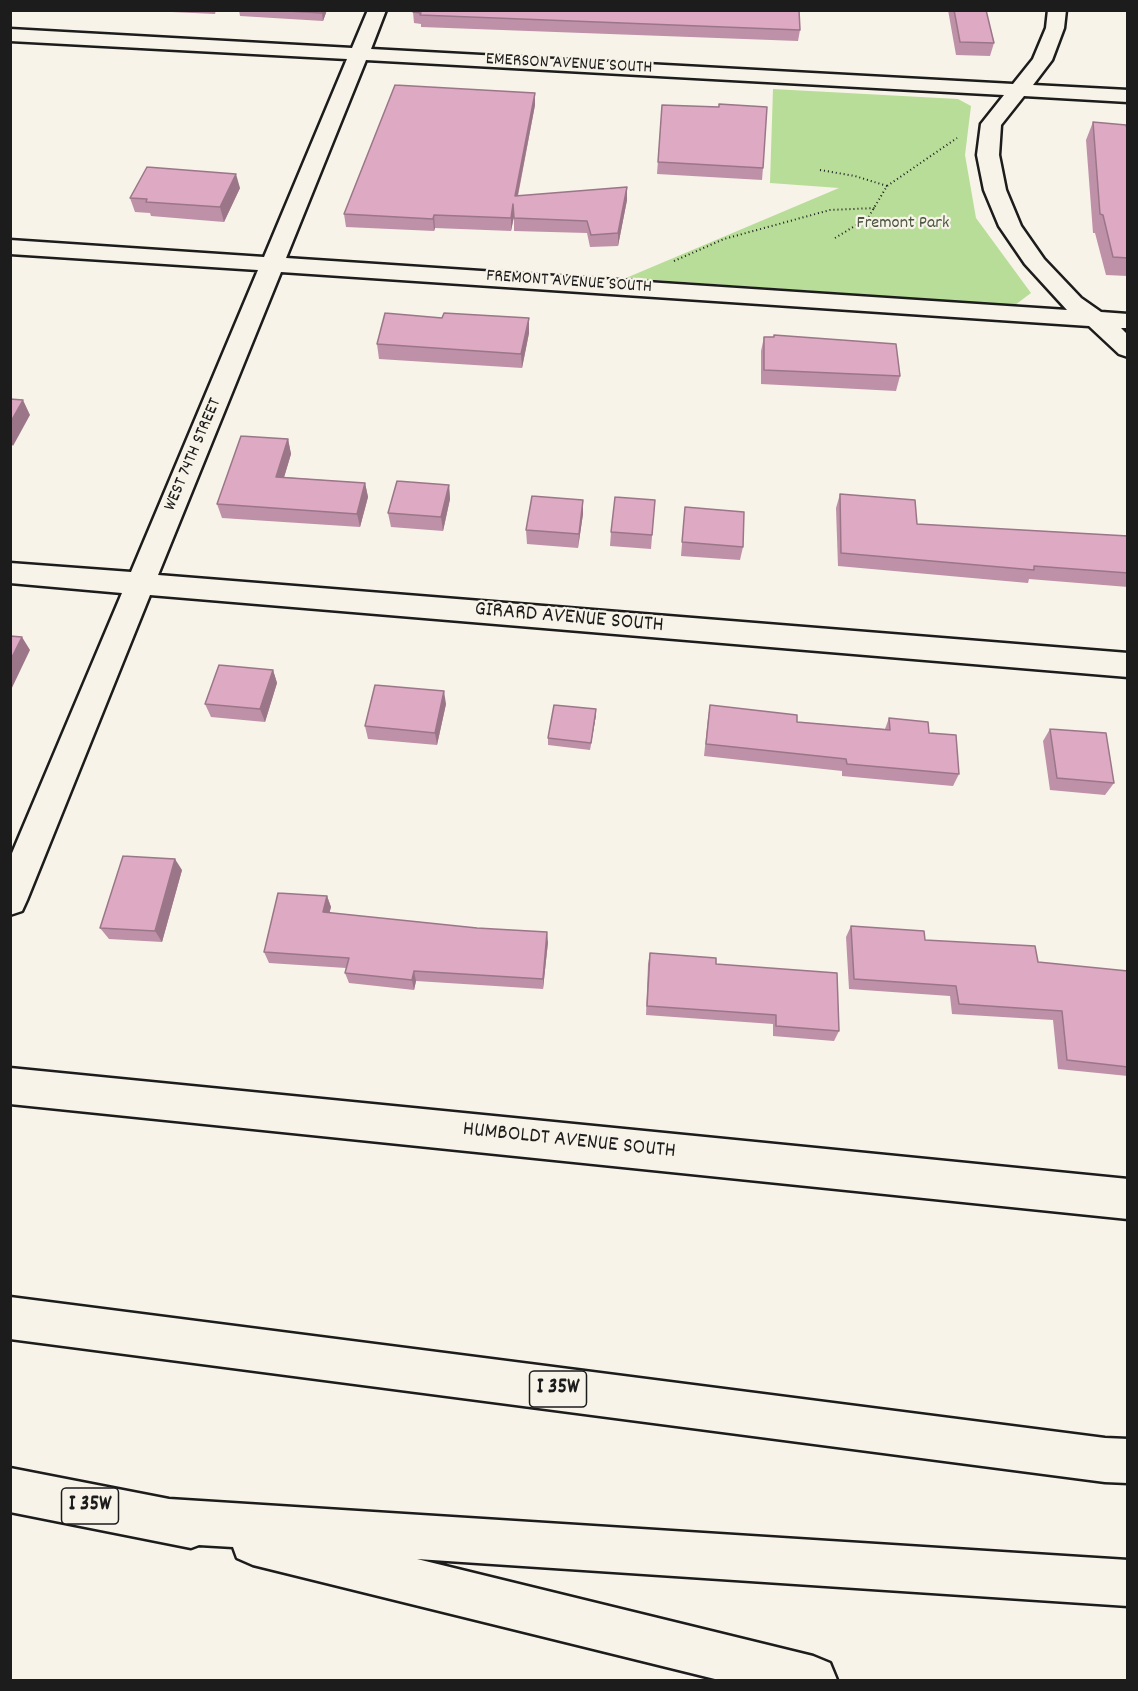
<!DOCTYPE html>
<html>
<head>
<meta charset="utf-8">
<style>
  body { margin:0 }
  #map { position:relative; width:1138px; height:1691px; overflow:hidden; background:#f7f3e8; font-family:Dekko,sans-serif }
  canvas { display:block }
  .frame { position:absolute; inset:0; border:12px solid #1c1c1c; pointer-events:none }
</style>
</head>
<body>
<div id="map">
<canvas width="1138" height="1691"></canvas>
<div class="frame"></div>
</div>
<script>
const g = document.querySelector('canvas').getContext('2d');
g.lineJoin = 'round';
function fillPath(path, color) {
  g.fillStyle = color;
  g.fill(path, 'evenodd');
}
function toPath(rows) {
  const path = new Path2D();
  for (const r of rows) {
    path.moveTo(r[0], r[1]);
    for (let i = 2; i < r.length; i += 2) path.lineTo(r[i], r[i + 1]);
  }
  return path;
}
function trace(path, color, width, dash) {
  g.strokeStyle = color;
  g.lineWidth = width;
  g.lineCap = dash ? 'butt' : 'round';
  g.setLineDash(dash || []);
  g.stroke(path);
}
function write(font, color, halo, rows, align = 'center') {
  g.font = font + ' Dekko,sans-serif';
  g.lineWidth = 4.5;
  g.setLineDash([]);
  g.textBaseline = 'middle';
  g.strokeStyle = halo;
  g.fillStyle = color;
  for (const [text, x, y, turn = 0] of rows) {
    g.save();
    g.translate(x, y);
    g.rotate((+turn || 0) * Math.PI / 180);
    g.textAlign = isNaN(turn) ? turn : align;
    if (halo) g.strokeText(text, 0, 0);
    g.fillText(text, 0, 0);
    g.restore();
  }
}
fillPath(toPath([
  [773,89,958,99,971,106,965,155,976,218,1031,293,1015,305,626,278,839,188,770,183]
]), '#b8dd98');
const street = toPath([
  [368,10,386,10,371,49,1013,84,1033,59,1046,28,1048,10,1066,10,1064,28,1052,60,1033,85,1128,90,1128,102,1024,96,1001,125,999,155,1006,190,1021,226,1044,259,1081,298,1101,312,1128,314,1128,328,1121,328,1128,335,1128,357,1119,354,1089,326,281,272,158,575,1128,653,1128,677,150,595,27,900,22,911,10,915,10,858,122,593,10,583,10,563,131,572,258,270,10,254,10,240,264,257,347,59,10,41,10,29,352,48,368,10],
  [366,60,1004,95,981,124,977,155,984,190,999,226,1025,264,1067,310,286,258,366,60],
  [10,1068,1128,1179,1128,1219,10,1104,10,1068]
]);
const highway = toPath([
  [10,1297,1105,1438,1128,1439,1128,1483,1105,1482,10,1339,10,1297],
  [10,1468,169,1499,1128,1560,1128,1606,417,1559,813,1656,830,1663,837,1680,719,1680,253,1565,237,1558,233,1547,199,1545,191,1548,10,1512,10,1468]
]);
trace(street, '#1c1c1c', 5);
trace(highway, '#1c1c1c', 5);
trace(toPath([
  [820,170,855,176,887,186],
  [835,238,868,218,887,186,957,138],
  [674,261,724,239,830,210,875,208]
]), '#1c1c1c', 2, [1, 3]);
fillPath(street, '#f7f3e8');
fillPath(highway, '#f7f3e8');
fillPath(toPath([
  [128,10,216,10,215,14],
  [239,10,327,10,323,21,240,16],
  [948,10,986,10,994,43,990,56,956,55],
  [413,12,800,30,798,41,421,27,421,24,414,23],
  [535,105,518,196,627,187,627,200,618,246,590,247,587,233,514,231,514,217,511,231,435,228,434,231,346,227,344,214],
  [662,105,763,168,762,180,657,174],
  [1093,122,1128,132,1128,276,1106,275,1095,233,1093,233,1086,140],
  [240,188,224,222,151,216,150,213,135,212,130,198],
  [442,318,529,318,529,333,522,368,379,359,377,344],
  [764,337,900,376,896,391,761,384,761,351],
  [288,439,291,454,284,477,365,483,368,497,360,527,222,518,217,504],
  [449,485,450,499,443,531,391,527,388,513],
  [840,494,917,524,1128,536,1128,587,1029,579,1028,583,838,566,836,508],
  [583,500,583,514,578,548,527,544,526,530],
  [655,500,651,549,610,546,611,532],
  [685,507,743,547,740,560,681,556],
  [273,670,277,683,265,722,211,717,205,704],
  [446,704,437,745,368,739,365,726],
  [710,705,797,722,885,729,889,718,929,733,959,774,953,786,842,776,842,771,704,756,708,718],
  [596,715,590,750,548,745,548,738],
  [1050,729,1114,783,1105,795,1050,790,1043,741],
  [182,870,162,942,109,939,100,928],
  [327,896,331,907,329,913,548,942,543,989,416,981,414,990,349,983,345,973,346,968,269,963,264,952],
  [851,926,1038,962,1128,971,1128,1076,1058,1069,1053,1020,952,1014,950,996,849,989,846,937],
  [650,953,716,964,839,1031,834,1041,773,1036,773,1024,646,1015,648,964]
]), '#be91a8');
fillPath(toPath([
  [323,10,327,10,323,21,322,13],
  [535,93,535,105,515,209,515,196],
  [236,174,240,188,224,222,220,207],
  [627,187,627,200,618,246,618,233],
  [513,204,514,216,511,231,511,218],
  [434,215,435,228,434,231,433,219],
  [529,318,529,333,522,368,521,354],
  [23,400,30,415,13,446,10,442,10,423],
  [288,439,291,454,280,491,276,477],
  [365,483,368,497,360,527,357,514],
  [449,485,450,499,443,531,441,517],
  [583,500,583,514,578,548,579,534],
  [22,637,30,650,10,692,10,661],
  [273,670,277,683,265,722,260,709],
  [444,691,446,704,437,745,435,733],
  [596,709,596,715,590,750,591,743],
  [175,859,182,870,162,942,155,931],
  [327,896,331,907,327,923,323,912],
  [547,932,548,942,543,989,543,979],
  [414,971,416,981,414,990,412,980]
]), '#9b7688');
const building = toPath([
  [269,10,323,10,322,13,269,10],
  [414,10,799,10,800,30,420,15,421,13,413,12,414,10],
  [954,10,986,10,994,43,960,42,954,10],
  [395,85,535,93,515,196,627,187,618,233,591,235,587,221,514,218,513,204,511,218,434,215,433,219,344,214,395,85],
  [719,104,767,107,763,168,658,162,662,105,719,107,719,104],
  [1093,122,1126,125,1128,132,1128,258,1113,257,1103,215,1100,214,1093,122],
  [147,167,236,174,220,207,146,202,147,199,130,198,147,167],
  [385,313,442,318,444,313,529,318,521,354,377,344,385,313],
  [774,335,896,344,900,376,764,370,764,337,774,337,774,335],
  [10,399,23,400,10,423,10,399],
  [241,436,288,439,276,477,365,483,357,514,217,504,241,436],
  [397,481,449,485,441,517,388,513,397,481],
  [840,494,915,500,917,524,1128,536,1128,573,1034,566,1034,570,841,553,840,494],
  [532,496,583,500,579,534,526,530,532,496],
  [615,497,655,500,652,535,611,532,615,497],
  [685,507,744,512,743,547,682,542,685,507],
  [10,636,22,637,10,661,10,636],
  [219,665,273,670,260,709,205,704,219,665],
  [375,685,444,691,435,733,365,726,375,685],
  [554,705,596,709,591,743,548,738,554,705],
  [710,705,797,715,797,722,890,730,889,718,928,722,929,733,956,735,959,774,847,764,846,759,706,744,710,705],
  [1050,729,1106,733,1114,783,1057,778,1050,729],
  [123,856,175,859,155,931,100,928,123,856],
  [278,893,327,896,323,912,477,928,547,932,543,979,414,971,412,980,345,973,349,958,264,952,278,893],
  [851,926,924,931,925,940,1035,946,1038,962,1128,971,1128,1067,1067,1060,1062,1011,959,1004,956,986,854,979,851,926],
  [650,953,716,958,716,964,837,973,839,1031,776,1026,776,1015,647,1006,650,953]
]);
fillPath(building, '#dda9c3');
trace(building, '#9b7688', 1.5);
write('18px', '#1c1c1c', '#f7f3e8', [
  ["EMERSON AVENUE SOUTH",569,65,3],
  ["FREMONT AVENUE SOUTH",569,283,4],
  ["WEST 74TH STREET",194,455,-67]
]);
write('18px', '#4b5641', '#f7f3e8', [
  ["Fremont Park",903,225]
]);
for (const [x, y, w] of [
  [558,1389,57],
  [90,1506,57]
]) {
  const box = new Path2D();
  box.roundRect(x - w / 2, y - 18, w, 36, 4.5);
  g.fillStyle = '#f7f3e8';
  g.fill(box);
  trace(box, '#1c1c1c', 1.5);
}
write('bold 21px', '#1c1c1c', null, [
  ["I 35W",558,1389],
  ["I 35W",90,1506]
]);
write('22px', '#1c1c1c', '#f7f3e8', [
  ["GIRARD AVENUE SOUTH",569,619,5],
  ["HUMBOLDT AVENUE SOUTH",569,1142,6]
]);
</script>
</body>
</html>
